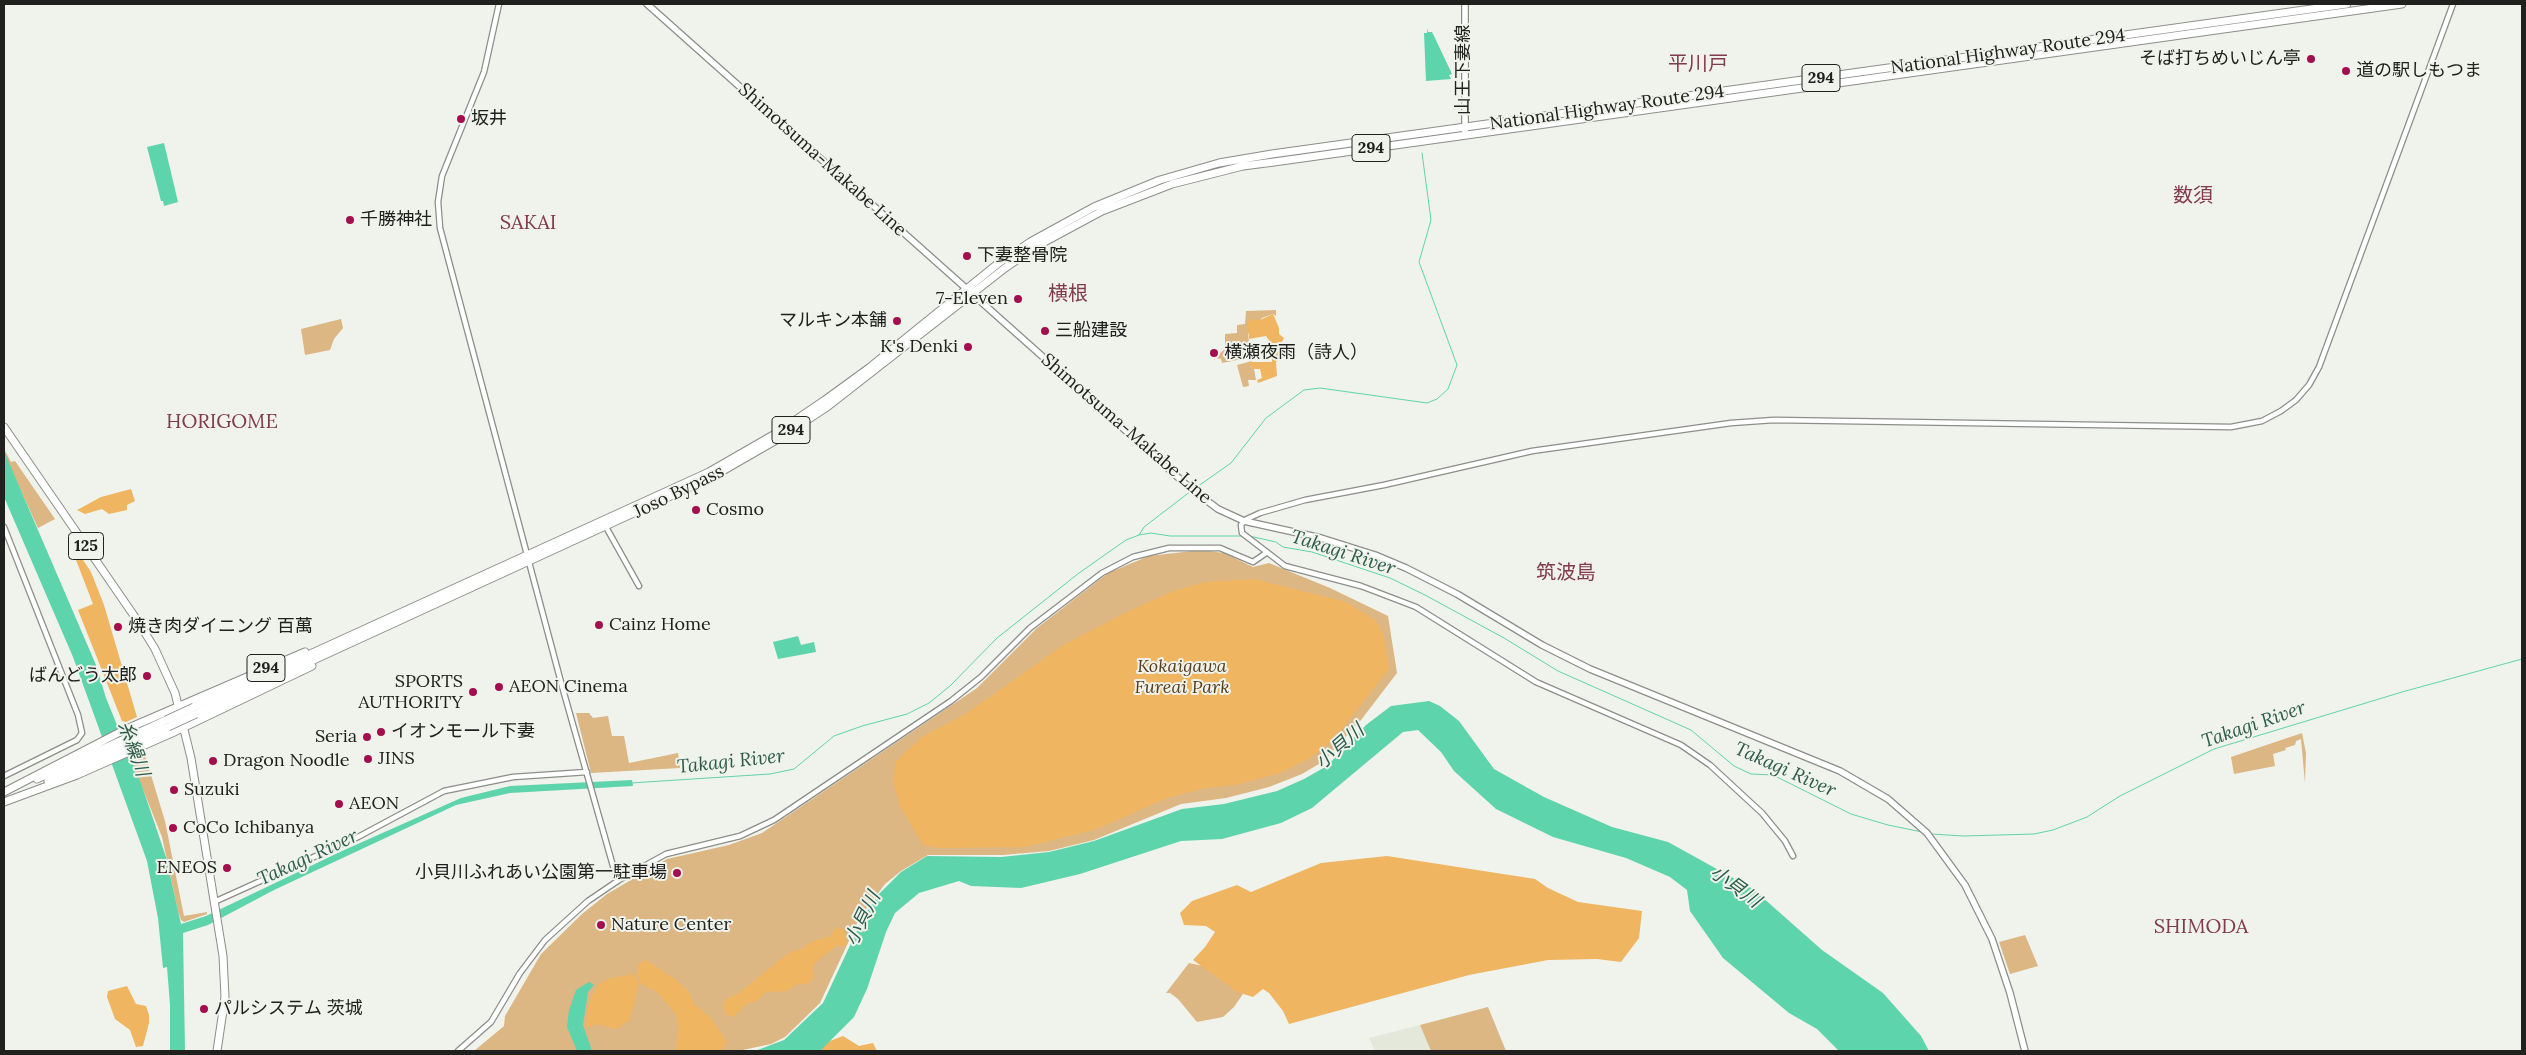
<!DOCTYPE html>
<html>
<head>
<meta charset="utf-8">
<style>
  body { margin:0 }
  #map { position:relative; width:2526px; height:1055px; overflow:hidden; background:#f0f2ec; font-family:Lora,serif }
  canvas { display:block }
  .frame { position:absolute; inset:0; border:5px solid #20211f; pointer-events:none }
</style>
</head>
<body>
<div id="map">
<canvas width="2526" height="1055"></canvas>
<div class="frame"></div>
</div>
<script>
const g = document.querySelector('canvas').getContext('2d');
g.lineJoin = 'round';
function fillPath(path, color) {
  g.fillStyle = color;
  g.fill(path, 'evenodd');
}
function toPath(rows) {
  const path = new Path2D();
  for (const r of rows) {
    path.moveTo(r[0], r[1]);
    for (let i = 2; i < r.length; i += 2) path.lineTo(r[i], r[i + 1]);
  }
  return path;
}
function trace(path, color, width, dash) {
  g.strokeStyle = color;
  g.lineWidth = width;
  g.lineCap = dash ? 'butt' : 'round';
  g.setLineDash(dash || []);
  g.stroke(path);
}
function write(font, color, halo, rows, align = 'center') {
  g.font = font + ' Lora,"Noto Sans JP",serif';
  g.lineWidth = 4;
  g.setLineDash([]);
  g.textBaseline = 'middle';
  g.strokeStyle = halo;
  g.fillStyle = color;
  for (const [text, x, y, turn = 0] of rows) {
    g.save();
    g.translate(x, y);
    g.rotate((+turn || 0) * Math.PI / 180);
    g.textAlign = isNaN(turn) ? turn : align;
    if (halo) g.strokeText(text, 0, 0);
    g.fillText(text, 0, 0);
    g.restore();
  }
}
fillPath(toPath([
  [1420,1025,1431,1051,1375,1051,1369,1038]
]), '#e3e8da');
fillPath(toPath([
  [1276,310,1276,316,1273,314,1262,318,1248,334,1250,351,1247,358,1222,363,1221,359,1215,358,1214,361,1214,355,1219,354,1225,349,1225,334,1237,333,1237,325,1245,324,1246,311],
  [341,319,343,328,334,339,330,350,305,355,301,329],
  [1252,361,1250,366,1254,369,1256,380,1248,380,1249,386,1243,387,1237,365],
  [4,449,11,462,15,461,55,519,38,528,4,454],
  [1201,550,1224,553,1253,567,1269,563,1330,588,1388,616,1397,673,1361,720,1324,761,1302,774,1269,787,1226,798,1181,804,1094,840,1049,851,1003,855,928,855,901,871,885,884,860,917,820,1003,785,1037,771,1044,738,1051,474,1051,504,1026,505,1016,541,954,582,914,607,894,667,859,729,845,762,833,977,688,1037,628,1108,573,1149,556],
  [576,713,589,713,593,718,608,716,612,736,624,736,629,763,678,753,680,768,591,773],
  [2302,733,2306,753,2305,783,2301,739,2296,741,2295,745,2285,748,2286,750,2273,754,2275,766,2234,774,2231,757],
  [144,752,165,821,184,916,207,912,207,914,184,922,181,920,178,911,162,837,130,757],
  [2025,935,2038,966,2010,974,1999,942],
  [1189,963,1212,968,1245,991,1234,1007,1223,1017,1197,1022,1178,999,1170,993,1166,993],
  [1488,1007,1506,1051,1431,1051,1420,1025]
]), '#dcb683');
fillPath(toPath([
  [1273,314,1279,328,1279,334,1284,338,1280,345,1282,357,1276,362,1277,376,1258,383,1257,380,1262,378,1260,369,1254,369,1250,366,1250,362,1272,362,1271,343,1266,336,1249,339,1248,323,1250,319,1260,320],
  [131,489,135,501,127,505,127,510,109,514,102,509,85,514,77,510,101,497],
  [76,560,83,560,91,572,104,605,137,717,126,722,122,721,78,610,93,604],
  [1254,579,1346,602,1376,621,1384,637,1389,669,1334,739,1310,758,1280,773,1235,785,1205,788,1167,798,1097,829,1025,847,940,848,923,845,900,806,893,782,896,761,922,737,967,713,1062,646,1121,615,1171,592,1205,582],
  [1387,856,1535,879,1548,888,1578,902,1642,911,1639,938,1621,962,1597,959,1548,960,1469,975,1289,1024,1283,1011,1269,993,1263,989,1253,997,1237,992,1193,960,1205,947,1215,932,1206,926,1184,925,1180,913,1192,901,1237,885,1251,892,1321,863],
  [836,928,843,929,846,937,846,946,836,946,818,960,812,967,814,977,811,981,806,985,799,983,787,991,766,992,757,1001,746,1004,734,1017,726,1015,723,1007,725,1000,739,993,782,958,793,951,802,949,811,942,830,936],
  [646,960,675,979,689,992,693,1003,712,1019,727,1042,721,1051,676,1051,678,1026,676,1014,656,991,641,984,637,975,638,964],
  [634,974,639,983,630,1020,616,1029,596,1024,587,1028,586,1024,589,1001,599,984,611,978],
  [127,986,136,1004,146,1006,149,1015,149,1023,143,1046,136,1047,130,1030,115,1019,107,997,108,991],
  [843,1036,859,1046,873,1043,877,1051,820,1051,827,1042]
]), '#efb561');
fillPath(toPath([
  [1427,28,1428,32,1432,32,1434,36,1452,74,1449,75,1451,79,1426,81,1424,33,1427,33],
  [164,143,178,202,164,206,163,201,161,201,147,147],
  [4,451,96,665,106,698,142,786,166,857,181,924,206,916,342,851,461,798,510,786,632,780,633,786,510,793,456,805,274,890,208,925,183,933,185,1051,170,1051,170,1005,167,967,163,968,158,918,147,861,73,657,4,497],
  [798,636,801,645,814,642,816,652,778,659,773,642],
  [1429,701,1440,706,1459,721,1494,769,1544,797,1612,827,1668,842,1753,889,1822,950,1883,993,1921,1036,1929,1051,1839,1051,1817,1029,1789,1013,1723,958,1690,911,1687,890,1670,877,1626,858,1553,837,1496,809,1454,771,1441,752,1418,730,1403,732,1312,808,1281,823,1222,839,1181,841,1080,874,1021,888,971,886,959,881,919,893,895,913,886,932,867,989,854,1017,820,1051,755,1051,784,1040,823,1003,862,920,876,897,901,872,927,856,1001,857,1049,852,1094,841,1182,809,1224,804,1277,791,1304,779,1327,766,1366,725,1391,706],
  [589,982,594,985,588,992,583,1025,592,1051,577,1051,567,1027,569,1010,576,990]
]), '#5ed4ac');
trace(toPath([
  [1194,489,1231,463,1266,418,1304,390,1320,388,1427,403,1437,399,1448,389,1457,365,1419,262,1431,220,1422,153],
  [1139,535,1144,527,1191,491],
  [1249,536,1276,542,1283,547,1312,552,1390,578,1425,595,1504,638,1558,671,1691,730,1734,766,1751,774,1773,775,1851,814,1888,825,1922,832],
  [631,783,770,774,794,769,834,736,862,726,907,714,929,703,950,686,997,638,1079,573,1126,540,1139,535,1151,533,1170,536,1243,536],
  [1931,834,1964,836,2034,834,2053,830,2087,817,2120,796,2214,749,2402,692,2522,659]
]), '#5ed4ac', 1);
const minor = toPath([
  [499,4,484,72,442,176,438,202,440,228,562,686,613,866,619,880],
  [4,527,78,715,82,733,77,740,4,776],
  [606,527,639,586],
  [1793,856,1785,841,1762,813,1710,765,1681,745,1536,682,1416,607,1361,586,1285,566,1242,533,1241,525,1245,520,1260,513,1305,500,1384,485,1532,451,1731,423,1774,420,2231,427,2262,421,2281,411,2296,400,2309,385,2319,367,2453,4],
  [214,902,358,837,444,791,513,777,587,772],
  [458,1051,491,1022,520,973,545,940,588,901,619,880,666,854,740,836,774,820,951,701,981,677,1030,628,1102,573,1133,557,1169,548,1220,548,1253,562,1266,553]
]);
const major = toPath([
  [647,4,1190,488,1218,509,1244,521,1321,538,1375,555,1406,568,1457,594,1542,645,1590,669,1840,771,1888,799,1927,833,1965,885,1992,939,2010,993,2025,1051],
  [1465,135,1465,4]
]);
const highway = toPath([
  [4,427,139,623,155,649,175,693,191,758,223,956,225,997,217,1051],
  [194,707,709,472,775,434,825,400,869,368,1000,262,1032,241,1094,207,1160,180,1219,163,1272,154,2347,4],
  [196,714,712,477,778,439,827,407,1005,268,1037,246,1102,211,1172,184,1243,166,1274,162,2402,4],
  [37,779,166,720],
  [48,781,168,727],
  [4,792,124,730,305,652],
  [4,802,77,775,172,733,312,666]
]);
trace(minor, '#8c8e89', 7);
trace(major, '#8c8e89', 8);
trace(highway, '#8c8e89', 9);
trace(minor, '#fff', 4.5);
trace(major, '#fff', 5.5);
trace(highway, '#fff', 7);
const highwayBridge = toPath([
  [166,720,194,707],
  [168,727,196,714]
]);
trace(highwayBridge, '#8c8e89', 9, []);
trace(highwayBridge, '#fff', 7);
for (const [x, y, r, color] of [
  [2311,59,5,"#a30f4e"],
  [2346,71,5,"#a30f4e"],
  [461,119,5,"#a30f4e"],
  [350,220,5,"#a30f4e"],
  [967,256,5,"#a30f4e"],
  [1018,299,5,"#a30f4e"],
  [897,321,5,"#a30f4e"],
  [1045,331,5,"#a30f4e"],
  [968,347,5,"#a30f4e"],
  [1214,353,5,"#a30f4e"],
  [696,510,5,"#a30f4e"],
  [599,625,5,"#a30f4e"],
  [118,627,5,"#a30f4e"],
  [147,676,5,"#a30f4e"],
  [499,687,5,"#a30f4e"],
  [473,692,5,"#a30f4e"],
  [381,732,5,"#a30f4e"],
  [367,737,5,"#a30f4e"],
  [368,759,5,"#a30f4e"],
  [213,761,5,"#a30f4e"],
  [174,790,5,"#a30f4e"],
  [339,804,5,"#a30f4e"],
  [173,828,5,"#a30f4e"],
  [227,868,5,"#a30f4e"],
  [677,873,5,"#a30f4e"],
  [601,925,5,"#a30f4e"],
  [204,1009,5,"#a30f4e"]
]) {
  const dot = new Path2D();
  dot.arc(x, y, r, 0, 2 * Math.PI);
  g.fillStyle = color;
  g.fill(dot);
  trace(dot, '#f0f2ec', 2);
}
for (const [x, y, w] of [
  [1821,78,38],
  [1371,148,38],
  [791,430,38],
  [86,546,35],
  [266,668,38]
]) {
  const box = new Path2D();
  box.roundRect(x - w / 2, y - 13.5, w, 27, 4);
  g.fillStyle = '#f0f2ec';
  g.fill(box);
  trace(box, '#20211f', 1);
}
write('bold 16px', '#20211f', null, [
  ["294",1821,78],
  ["294",1371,148],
  ["294",791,430],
  ["125",86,546],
  ["294",266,668]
]);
write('18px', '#20211f', '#f0f2ec', [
  ["National Highway Route 294",2008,52,-8],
  ["山王下妻線",1464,70,-90],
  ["National Highway Route 294",1607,108,-8],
  ["Shimotsuma-Makabe Line",822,160,42],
  ["Shimotsuma-Makabe Line",1126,429,41],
  ["Joso Bypass",679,492,-26]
]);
write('18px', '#20211f', '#f0f2ec', [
  ["そば打ちめいじん亭",2301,59,"right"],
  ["道の駅しもつま",2356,71],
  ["坂井",471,119],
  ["千勝神社",360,220],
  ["下妻整骨院",977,256],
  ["7-Eleven",1008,299,"right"],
  ["マルキン本舗",887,321,"right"],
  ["三船建設",1055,331],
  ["K's Denki",958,347,"right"],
  ["横瀬夜雨（詩人）",1224,353],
  ["Cosmo",706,510],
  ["Cainz Home",609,625],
  ["焼き肉ダイニング 百萬",128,627],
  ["ばんどう太郎",137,676,"right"],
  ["SPORTS",463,682,"right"],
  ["AUTHORITY",463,703,"right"],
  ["AEON Cinema",509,687],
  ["イオンモール下妻",391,732],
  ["Seria",357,737,"right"],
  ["JINS",378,759],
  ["Dragon Noodle",223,761],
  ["Suzuki",184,790],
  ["AEON",349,804],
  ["CoCo Ichibanya",183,828],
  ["ENEOS",217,868,"right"],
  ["小貝川ふれあい公園第一駐車場",667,873,"right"],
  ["Nature Center",611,925],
  ["パルシステム 茨城",214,1009]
], 'left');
write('italic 18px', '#563e1a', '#f0f2ec', [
  ["Kokaigawa",1182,667],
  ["Fureai Park",1182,688]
]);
write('italic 19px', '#2c5c4b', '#f0f2ec', [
  ["Takagi River",1343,553,18],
  ["Takagi River",2254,725,-19],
  ["小貝川",1340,747,-41],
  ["糸繰川",133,749,70],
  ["Takagi River",731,762,-6],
  ["Takagi River",1785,770,24],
  ["Takagi River",308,858,-25],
  ["小貝川",1735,887,36],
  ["小貝川",863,919,-64]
]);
write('20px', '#813a4e', '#f0f2ec', [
  ["平川戸",1698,64],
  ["数須",2193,196],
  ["SAKAI",528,223],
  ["横根",1068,294],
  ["HORIGOME",222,422],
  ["筑波島",1566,573],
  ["SHIMODA",2201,927]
]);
</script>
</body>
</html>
